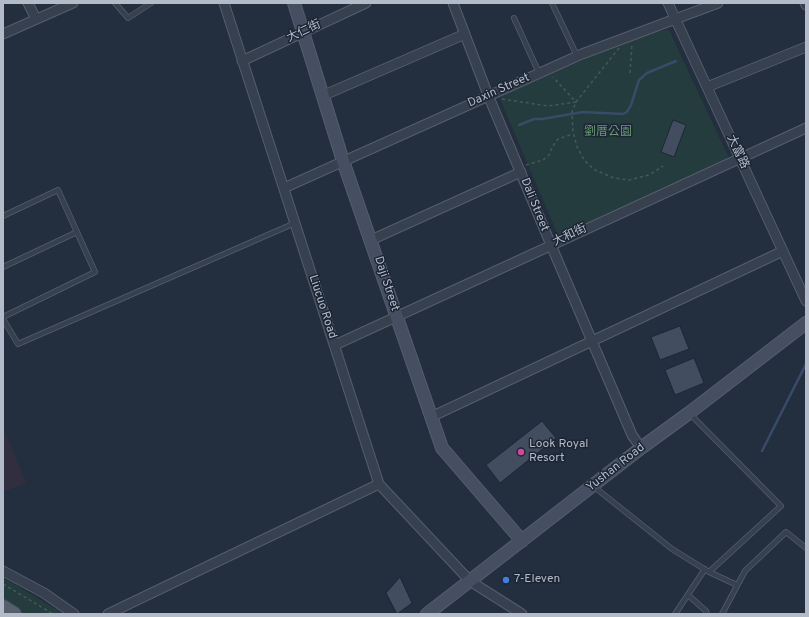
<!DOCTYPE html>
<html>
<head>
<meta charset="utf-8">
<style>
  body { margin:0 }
  #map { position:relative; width:809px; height:617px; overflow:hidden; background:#232e3e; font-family:Overpass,sans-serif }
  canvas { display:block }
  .frame { position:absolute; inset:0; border:4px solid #b3bbc9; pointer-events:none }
</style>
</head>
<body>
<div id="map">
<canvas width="809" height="617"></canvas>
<div class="frame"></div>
</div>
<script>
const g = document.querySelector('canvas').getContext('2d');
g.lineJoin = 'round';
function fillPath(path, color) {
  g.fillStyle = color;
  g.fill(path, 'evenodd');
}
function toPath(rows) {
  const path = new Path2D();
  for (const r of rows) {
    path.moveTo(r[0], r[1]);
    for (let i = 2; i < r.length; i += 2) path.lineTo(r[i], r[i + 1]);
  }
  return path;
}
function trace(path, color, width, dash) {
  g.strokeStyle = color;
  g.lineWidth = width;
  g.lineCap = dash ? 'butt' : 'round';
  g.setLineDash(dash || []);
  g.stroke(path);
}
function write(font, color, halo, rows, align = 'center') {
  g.font = font + ' Overpass,"Noto Sans TC",sans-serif';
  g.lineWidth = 3;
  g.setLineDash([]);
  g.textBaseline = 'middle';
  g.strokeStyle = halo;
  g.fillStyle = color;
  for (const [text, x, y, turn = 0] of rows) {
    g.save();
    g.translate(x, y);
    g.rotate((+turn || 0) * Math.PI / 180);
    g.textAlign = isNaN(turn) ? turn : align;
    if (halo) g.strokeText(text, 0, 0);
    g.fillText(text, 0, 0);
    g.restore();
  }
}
fillPath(toPath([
  [3,426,26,483,3,492]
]), '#312f3f');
fillPath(toPath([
  [669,30,728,156,727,163,565,238,558,235,500,99,504,94,611,48,659,31],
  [3,579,9,581,64,614,24,614,3,602]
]), '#253c3f');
trace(toPath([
  [519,125,534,119,542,119,583,112,623,114,627,112,631,105,639,80,647,73,676,61],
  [762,451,806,364]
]), '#384b68', 2.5);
const building = toPath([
  [673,120,686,125,674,157,661,152,673,120],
  [680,326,689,349,660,360,651,337,680,326],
  [694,358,704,383,675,395,665,370,694,358],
  [542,421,556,438,500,483,486,465,542,421],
  [400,577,412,603,397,614,386,593,400,577]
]);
fillPath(building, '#424e60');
trace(building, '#1e2735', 1);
const lane = toPath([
  [115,3,128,18,151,3],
  [552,3,577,56],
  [514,18,539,73],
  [3,216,58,190,95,272,3,317],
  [3,267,77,232],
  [3,319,18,344,295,223],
  [689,413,781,506,709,572],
  [593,486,672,549,709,572,737,585],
  [688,595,706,611,707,614],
  [675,614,705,569],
  [722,614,745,571,786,532,806,548]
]);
const street = toPath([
  [28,3,36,19],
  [224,3,379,484,470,581,522,614],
  [453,3,488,95,551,245,632,435,641,448],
  [668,3,806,301],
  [805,3,806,5],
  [3,34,73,3],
  [242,61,366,3],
  [707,87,806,47],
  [322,96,465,34],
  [284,188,582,54,718,3],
  [371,240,521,172],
  [335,345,806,128],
  [431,417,783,251],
  [3,571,44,593,74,614],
  [108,614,379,484]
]);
const secondary = toPath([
  [294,3,343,161,442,448,522,541],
  [427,614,641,448,689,413,806,323]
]);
const primary = toPath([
  [3,607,14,614]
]);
trace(lane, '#555e6c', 6);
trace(street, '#555e6c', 11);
trace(secondary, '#555e6c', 14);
trace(primary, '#404957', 16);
trace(toPath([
  [619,48,576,102,572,112,573,131,577,147,585,161,595,170,614,178,629,180,649,175,663,166],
  [630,73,632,44],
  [502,99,548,106,576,102,553,77],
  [526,165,543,160,550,154,552,147,558,139,573,134],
  [3,584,53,614]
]), '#43595c', 1.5, [3, 3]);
trace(lane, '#37404e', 4.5);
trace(street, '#37404e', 9);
trace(secondary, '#454f61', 12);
trace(primary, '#555f6e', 14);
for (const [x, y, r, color] of [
  [521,452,4,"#d1479c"],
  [506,580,4,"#3f7fe0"]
]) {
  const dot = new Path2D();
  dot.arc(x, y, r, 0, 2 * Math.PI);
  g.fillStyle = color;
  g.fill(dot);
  trace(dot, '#1c2533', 1.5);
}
write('12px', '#b3bbc9', '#1c2533', [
  ["大仁街",304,32,-25],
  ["Daxin Street",499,91,-24],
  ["大富路",737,152,65],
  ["Dali Street",534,205,68],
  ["大和街",570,236,-25],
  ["Daji Street",386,284,72],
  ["Liucuo Road",322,307,72],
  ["Yushan Road",616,468,-38]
]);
write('12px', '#699b75', '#1c2533', [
  ["劉厝公園",608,133]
]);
write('12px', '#b3bbc9', '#1c2533', [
  ["Look Royal",529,445],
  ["Resort",529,459],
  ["7-Eleven",514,580]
], 'left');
</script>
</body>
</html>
